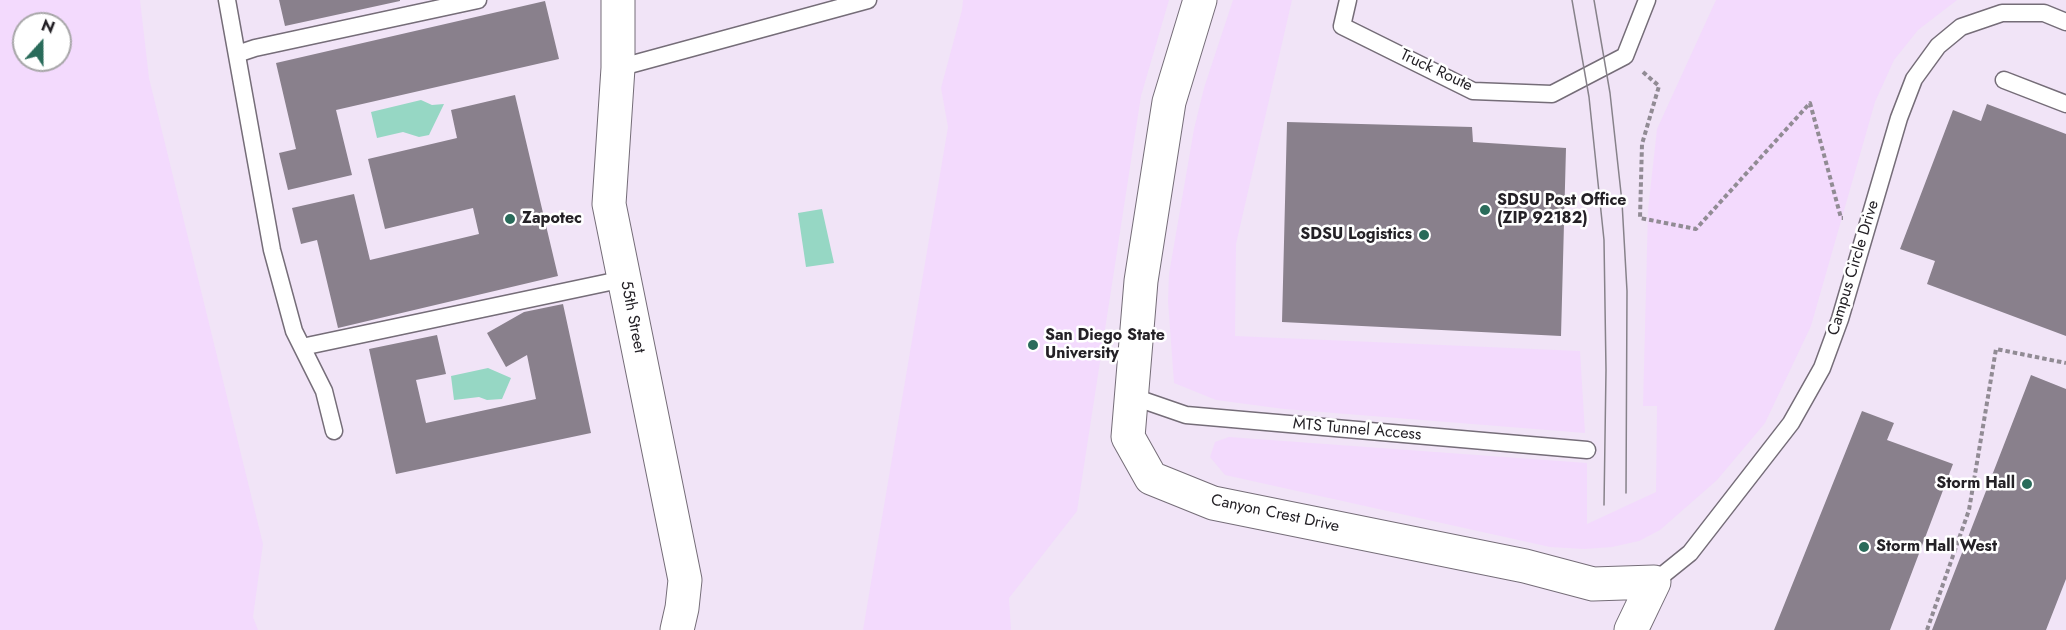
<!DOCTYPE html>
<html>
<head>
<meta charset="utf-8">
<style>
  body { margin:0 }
  #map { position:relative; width:2066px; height:630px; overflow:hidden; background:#fbf2ff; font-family:Jost,sans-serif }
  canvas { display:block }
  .north { position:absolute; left:12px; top:12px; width:60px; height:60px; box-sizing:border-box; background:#fff; border:2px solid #a7a6a8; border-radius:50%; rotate:21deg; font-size:16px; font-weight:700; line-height:24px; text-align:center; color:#242126 }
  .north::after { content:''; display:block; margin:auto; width:21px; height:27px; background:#296b5a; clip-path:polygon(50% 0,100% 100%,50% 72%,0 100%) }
</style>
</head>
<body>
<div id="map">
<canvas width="2066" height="630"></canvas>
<div class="north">N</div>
</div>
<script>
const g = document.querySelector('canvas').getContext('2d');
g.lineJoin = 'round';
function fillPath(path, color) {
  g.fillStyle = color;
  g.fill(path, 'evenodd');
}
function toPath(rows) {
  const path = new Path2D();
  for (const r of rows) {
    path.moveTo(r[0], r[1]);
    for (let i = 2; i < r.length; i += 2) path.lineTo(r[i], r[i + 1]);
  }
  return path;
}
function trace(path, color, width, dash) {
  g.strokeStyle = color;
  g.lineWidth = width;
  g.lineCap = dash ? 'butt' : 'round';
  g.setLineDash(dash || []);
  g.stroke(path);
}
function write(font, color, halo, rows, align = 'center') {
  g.font = font + ' Jost,sans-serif';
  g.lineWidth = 5;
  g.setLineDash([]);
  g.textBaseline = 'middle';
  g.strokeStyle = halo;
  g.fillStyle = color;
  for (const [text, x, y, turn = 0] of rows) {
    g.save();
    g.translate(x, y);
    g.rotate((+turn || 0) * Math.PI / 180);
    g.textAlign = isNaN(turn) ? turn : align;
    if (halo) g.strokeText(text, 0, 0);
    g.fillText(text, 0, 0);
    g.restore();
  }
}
fillPath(toPath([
  [0,0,2066,0,2066,630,0,630],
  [24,24,60,24,60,60,24,60]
]), '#f1e4f7');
fillPath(toPath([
  [0,0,140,0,149,78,263,544,253,617,258,630,0,630],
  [24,24,60,24,60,60,24,60],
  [963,0,1169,0,1141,96,1077,511,1009,598,1011,630,863,630,948,127,941,88,962,10],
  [1233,0,1292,0,1236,244,1235,336,1580,351,1585,433,1284,409,1216,400,1174,383,1168,301,1169,274,1194,129,1204,88],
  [1716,0,1957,0,1918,30,1894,60,1875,102,1811,326,1765,423,1717,480,1660,530,1639,541,1612,547,1584,549,1550,547,1225,475,1210,457,1215,442,1229,437,1587,463,1587,524,1656,492,1657,406,1643,406,1648,210,1657,129]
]), '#f3dafd');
fillPath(toPath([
  [421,100,432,105,444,104,429,135,419,137,403,132,377,138,371,112],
  [822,209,834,263,806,267,798,213],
  [488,368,511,378,502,399,487,400,479,397,454,400,451,376]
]), '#96d7c4');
fillPath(toPath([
  [279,0,400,0,400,1,285,26],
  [545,1,559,59,336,110,352,175,288,190,279,153,296,149,276,63],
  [515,95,558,276,338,328,317,240,301,244,292,208,354,194,370,260,479,234,473,208,385,229,368,159,457,138,451,110],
  [1987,104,2066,134,2066,336,1927,284,1935,261,1900,249,1953,110,1981,121],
  [1287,122,1472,127,1473,142,1566,148,1561,336,1282,322],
  [563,304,591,433,396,474,369,349,437,335,446,374,416,380,426,423,536,399,527,355,506,367,487,333,524,312],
  [2031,375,2066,389,2066,579,2046,630,1932,630],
  [1862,411,1894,423,1887,440,1953,464,1890,630,1774,630]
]), '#89808c');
const service = toPath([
  [227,0,272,250,294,331,324,391,334,431],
  [1348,0,1342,26,1473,91,1552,94,1625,56,1647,0],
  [237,54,255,48,478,0],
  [618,68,868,0],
  [2004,80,2066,104],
  [302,347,624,279],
  [1131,396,1186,415,1587,450],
  [1654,582,1690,553,1791,423,1822,368,1840,319,1899,118,1914,79,1938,46,1961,27,2002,13,2044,13,2066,22]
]);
const tertiary = toPath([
  [618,0,618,68,609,204,685,580,682,608,677,630],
  [1200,0,1169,102,1141,281,1128,437,1151,478,1213,503,1525,566,1593,584,1654,582,1631,630]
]);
trace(service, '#756d78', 19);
trace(tertiary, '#756d78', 35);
trace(toPath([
  [1643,72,1659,86,1642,144,1640,218,1696,229,1810,103,1841,218,1843,218],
  [1927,630,1969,510,1996,349,2066,363]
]), '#918b94', 4, [4.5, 3]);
trace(service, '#fff', 16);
trace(tertiary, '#fff', 33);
trace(toPath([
  [1572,0,1589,97,1604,240,1606,370,1604,505],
  [1594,0,1610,93,1622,202,1627,291,1626,493]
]), '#87828a', 1.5);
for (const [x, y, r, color] of [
  [1485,210,6,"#296b5a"],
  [510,219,6,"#296b5a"],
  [1424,235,6,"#296b5a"],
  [1033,345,6,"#296b5a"],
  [2027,484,6,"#296b5a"],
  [1864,547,6,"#296b5a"]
]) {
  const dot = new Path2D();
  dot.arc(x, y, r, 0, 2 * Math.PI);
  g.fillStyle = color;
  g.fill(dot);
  trace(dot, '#fff', 2);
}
write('16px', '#242126', '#fff', [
  ["Truck Route",1436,71,25],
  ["Campus Circle Drive",1854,268,-73],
  ["55th Street",632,317,79],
  ["MTS Tunnel Access",1357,430,5],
  ["Canyon Crest Drive",1275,514,12]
]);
write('bold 16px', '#242126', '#fff', [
  ["SDSU Post Office",1497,201],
  ["(ZIP 92182)",1497,219],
  ["Zapotec",522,219],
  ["SDSU Logistics",1412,235,"right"],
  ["San Diego State",1045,336],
  ["University",1045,354],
  ["Storm Hall",2015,484,"right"],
  ["Storm Hall West",1876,547]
], 'left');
</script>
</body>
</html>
